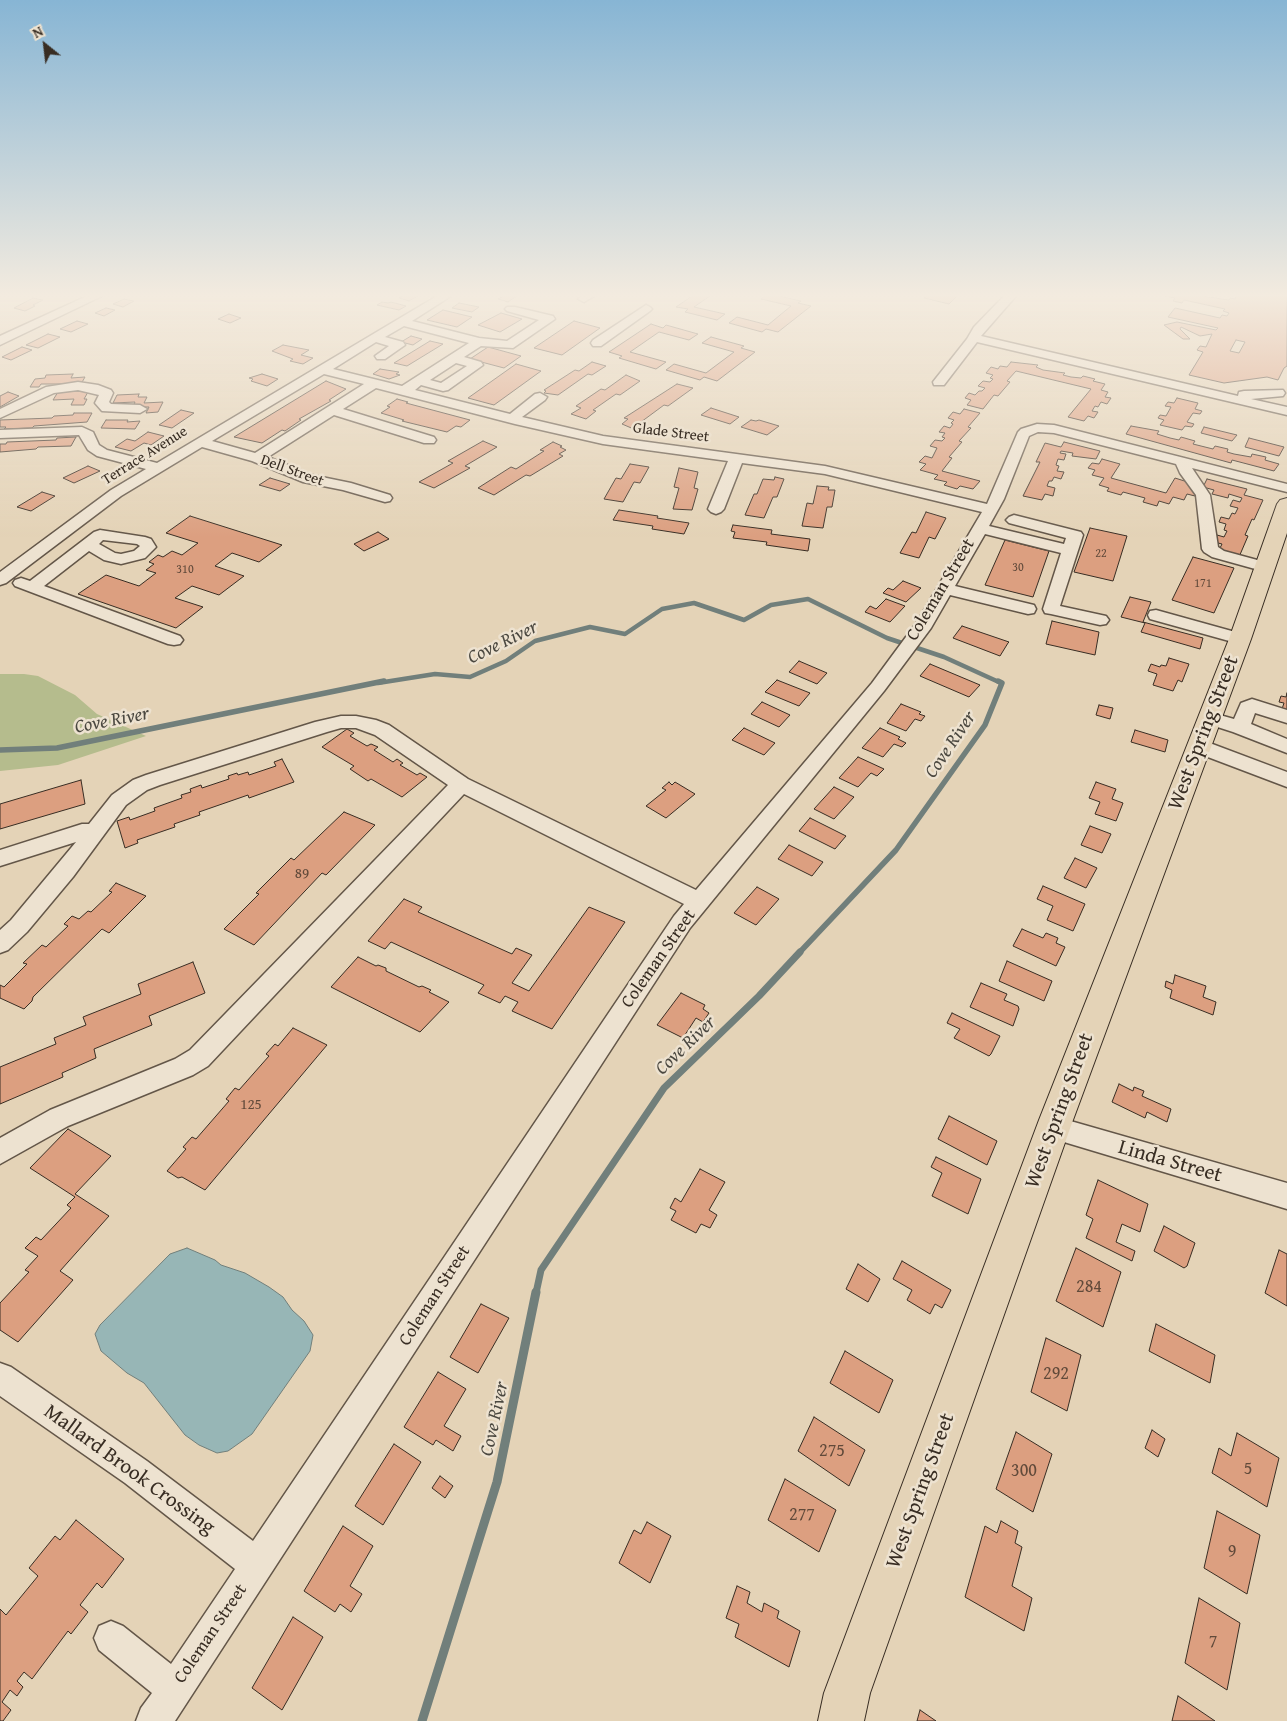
<!DOCTYPE html>
<html>
<head>
<meta charset="utf-8">
<style>
  body { margin:0 }
  #map { position:relative; width:1287px; height:1721px; overflow:hidden; background:#e4d3b7; font-family:"Gentium Book Plus",serif }
  canvas { display:block }
  .north { position:absolute; left:20px; top:20px; width:50px; height:50px; -webkit-text-stroke:4px #ede2d0; paint-order:stroke; rotate:331deg; font-size:14px; font-weight:700; line-height:20px; text-align:center; color:#382d23 }
  .north::after { content:''; display:block; margin:auto; width:18px; height:22px; background:#382d23; clip-path:polygon(50% 0,100% 100%,50% 72%,0 100%) }
</style>
</head>
<body>
<div id="map">
<canvas width="1287" height="1721"></canvas>
<div class="north">N</div>
</div>
<script>
const g = document.querySelector('canvas').getContext('2d');
g.lineJoin = 'round';
function fillPath(path, color) {
  g.fillStyle = color;
  g.fill(path, 'evenodd');
}
function toPath(rows) {
  const path = new Path2D();
  for (const r of rows) {
    path.moveTo(r[0], r[1]);
    for (let i = 2; i < r.length; i += 2) path.lineTo(r[i], r[i + 1]);
  }
  return path;
}
function trace(path, color, width, dash) {
  g.strokeStyle = color;
  g.lineWidth = width;
  g.lineCap = dash ? 'butt' : 'round';
  g.setLineDash(dash || []);
  g.stroke(path);
}
function write(font, color, halo, rows, align = 'center') {
  g.font = font + ' "Gentium Book Plus",serif';
  g.lineWidth = 5;
  g.setLineDash([]);
  g.textBaseline = 'middle';
  g.strokeStyle = halo;
  g.fillStyle = color;
  for (const [text, x, y, turn = 0] of rows) {
    g.save();
    g.translate(x, y);
    g.rotate((+turn || 0) * Math.PI / 180);
    g.textAlign = isNaN(turn) ? turn : align;
    if (halo) g.strokeText(text, 0, 0);
    g.fillText(text, 0, 0);
    g.restore();
  }
}
fillPath(toPath([
  [0,674,24,674,38,676,75,695,97,714,146,736,58,765,0,771]
]), '#b5bc8d');
const water = toPath([
  [187,1248,215,1260,221,1265,245,1273,269,1287,283,1297,292,1310,304,1321,313,1335,310,1351,252,1434,228,1451,217,1453,199,1445,185,1435,144,1383,127,1373,101,1351,95,1334,100,1325,170,1254,187,1248]
]);
fillPath(water, '#97b6b6');
trace(water, '#717f7b', 1);
trace(toPath([
  [378,683,435,674,470,677,506,661,535,641,590,627,625,634,662,609,694,603,744,620,771,605,808,599,887,638,944,657,1001,683]
]), '#717f7b', 4.5);
trace(toPath([
  [0,750,57,748,384,681],
  [799,953,896,850,985,725,1002,683,998,681]
]), '#717f7b', 5.5);
trace(toPath([
  [536,1293,541,1270,664,1088,759,996,800,952]
]), '#717f7b', 7);
trace(toPath([
  [422,1721,497,1482,536,1292]
]), '#717f7b', 9);
const building = toPath([
  [403,296,418,296,409,301,399,298,403,296],
  [504,296,517,296,508,302,498,299,504,296],
  [692,296,710,296,694,307,725,314,717,320,685,312,688,309,676,307,692,296],
  [764,296,779,296,801,301,798,303,811,306,778,332,766,329,762,332,729,323,737,317,768,325,791,306,761,299,764,296],
  [927,296,957,296,949,304,924,298,927,296],
  [1165,296,1202,296,1229,300,1230,298,1235,299,1236,296,1287,296,1287,366,1284,368,1278,380,1267,377,1224,383,1189,375,1203,352,1197,350,1200,346,1206,347,1212,334,1200,336,1181,327,1180,329,1190,339,1183,339,1164,325,1177,322,1216,330,1218,328,1168,317,1175,308,1220,318,1222,315,1227,316,1229,313,1223,311,1225,309,1184,300,1182,303,1173,301,1175,298,1165,296],
  [1236,340,1245,342,1239,353,1230,351,1236,340],
  [33,298,43,300,33,305,35,306,25,311,14,308,33,298],
  [124,299,134,301,123,307,113,304,124,299],
  [382,302,388,303,391,302,406,306,399,310,377,305,382,302],
  [459,303,479,307,472,312,452,308,459,303],
  [106,308,115,310,104,316,95,313,106,308],
  [443,310,472,317,457,327,427,320,443,310],
  [501,313,522,319,500,332,478,325,501,313],
  [229,314,241,318,230,323,218,319,229,314],
  [77,321,88,324,71,332,60,329,77,321],
  [574,321,600,328,562,355,534,348,574,321],
  [651,324,663,328,666,325,698,334,689,340,659,332,630,352,666,362,656,369,619,358,622,356,609,352,651,324],
  [48,334,60,337,38,348,26,345,48,334],
  [411,336,422,339,413,345,401,342,411,336],
  [711,337,744,346,741,348,755,352,717,381,704,377,700,380,666,370,674,364,706,373,734,352,702,343,711,337],
  [430,341,443,344,407,366,394,363,430,341],
  [283,345,309,350,301,355,313,358,303,364,290,361,293,359,272,351,283,345],
  [22,347,32,350,11,360,2,357,22,347],
  [488,347,521,356,504,368,470,359,488,347],
  [592,362,606,366,592,375,588,374,558,395,544,393,546,391,544,390,575,370,579,371,592,362],
  [1011,362,1038,365,1036,367,1043,370,1065,373,1063,375,1071,377,1081,378,1083,376,1095,379,1093,381,1105,384,1101,390,1108,392,1105,397,1111,398,1107,404,1101,402,1098,407,1095,406,1092,411,1098,412,1094,418,1088,416,1084,421,1068,417,1091,389,1016,371,1007,381,1010,382,998,396,994,395,983,409,967,405,971,400,965,398,969,393,975,395,979,391,982,391,985,388,978,386,983,381,990,382,993,379,990,378,993,375,986,373,991,367,998,369,1000,366,1007,367,1011,362],
  [516,364,541,371,494,405,468,398,516,364],
  [380,369,399,372,396,374,400,375,389,379,373,374,380,369],
  [73,374,71,378,85,377,81,384,41,384,39,387,30,387,35,379,45,378,46,375,73,374],
  [262,374,278,379,267,386,251,381,253,379,249,378,262,374],
  [626,375,640,381,620,395,616,394,593,410,596,411,586,419,571,414,581,408,576,406,601,389,605,390,626,375],
  [326,381,346,389,329,400,331,401,299,419,301,420,285,431,282,430,262,443,234,437,326,381],
  [677,384,693,388,668,406,664,405,641,422,645,424,636,430,622,424,628,419,624,418,677,384],
  [78,391,88,392,84,399,87,399,84,405,71,405,74,399,53,400,58,392,78,391],
  [8,392,19,396,0,407,0,396,8,392],
  [139,394,138,397,147,397,144,403,163,402,158,412,146,413,149,407,133,407,135,402,113,403,117,395,139,394],
  [1177,398,1198,403,1195,409,1202,411,1200,414,1193,413,1187,422,1194,424,1192,427,1185,426,1182,430,1160,425,1164,420,1158,418,1160,415,1166,416,1171,407,1165,406,1168,402,1174,403,1177,398],
  [397,399,408,402,406,403,470,420,461,427,456,426,447,432,402,421,404,420,381,413,390,407,387,406,397,399],
  [711,408,739,417,730,424,701,415,711,408],
  [964,409,980,413,968,427,971,428,959,441,962,442,949,457,952,458,942,471,980,481,973,489,960,486,957,489,944,485,947,482,934,479,938,475,920,470,926,464,919,462,925,456,932,458,937,448,930,446,935,440,942,441,945,438,942,437,945,433,939,432,944,426,950,428,953,424,951,423,954,420,948,418,953,412,960,414,964,409],
  [181,410,194,413,172,428,159,425,181,410],
  [74,413,92,413,87,422,34,426,32,428,4,429,6,427,0,427,0,420,52,418,54,416,73,415,74,413],
  [106,420,128,420,127,422,140,421,135,429,101,428,106,420],
  [751,420,756,421,759,420,779,426,767,435,741,427,751,420],
  [1131,426,1159,431,1157,434,1170,438,1179,440,1181,437,1195,441,1193,444,1213,449,1215,446,1228,449,1227,452,1234,454,1251,457,1252,454,1266,457,1265,460,1279,464,1274,471,1232,460,1231,463,1126,434,1131,426],
  [1204,427,1237,435,1232,441,1201,433,1204,427],
  [148,432,164,436,151,445,144,443,131,451,115,447,127,439,135,441,148,432],
  [76,437,71,446,38,447,36,449,0,452,0,444,6,444,7,442,56,440,57,438,76,437],
  [1249,438,1284,447,1279,456,1245,447,1249,438],
  [483,441,497,447,465,466,470,468,434,488,419,482,453,463,448,461,483,441],
  [553,442,562,446,560,447,566,450,559,454,563,456,530,476,526,475,494,495,478,488,511,467,516,469,544,451,540,450,553,442],
  [1064,442,1100,451,1096,459,1072,456,1073,453,1061,451,1060,453,1066,454,1064,460,1058,459,1056,465,1059,466,1057,471,1064,472,1061,479,1054,477,1052,481,1049,481,1047,486,1055,488,1053,496,1045,494,1042,500,1023,496,1040,462,1036,462,1045,443,1061,447,1064,442],
  [1102,459,1120,464,1111,478,1166,493,1175,478,1194,484,1198,490,1195,496,1187,494,1184,500,1173,497,1169,504,1159,501,1157,506,1143,502,1145,498,1123,492,1121,495,1107,491,1109,488,1099,485,1104,478,1092,475,1095,470,1088,468,1092,463,1099,464,1102,459],
  [630,464,649,467,640,483,634,482,623,502,604,499,616,478,621,479,630,464],
  [88,466,100,471,74,483,63,478,88,466],
  [679,468,698,472,694,488,698,489,692,510,673,509,679,488,674,487,679,468],
  [775,477,784,479,777,497,773,497,764,518,745,515,754,494,757,494,763,479,774,480,775,477],
  [270,478,290,484,280,491,259,485,270,478],
  [1207,479,1247,489,1244,495,1263,500,1254,520,1252,519,1245,535,1248,536,1239,557,1218,552,1222,544,1214,542,1217,535,1224,537,1227,531,1224,530,1226,524,1219,522,1221,517,1229,519,1232,513,1235,514,1238,508,1230,506,1233,500,1240,502,1242,498,1229,494,1228,498,1212,494,1214,490,1203,487,1207,479],
  [817,486,829,487,828,490,835,490,832,507,827,507,823,528,802,526,807,503,813,504,817,486],
  [42,492,55,496,31,511,17,507,42,492],
  [619,510,658,516,657,518,689,523,684,534,652,529,653,526,613,520,619,510],
  [926,512,946,518,935,539,929,537,919,558,900,553,912,532,916,533,926,512],
  [190,516,282,545,259,562,232,553,215,566,244,576,219,595,192,586,175,598,203,607,176,628,78,594,106,575,139,586,156,573,146,570,154,564,149,562,158,555,163,557,172,551,182,555,198,543,166,533,190,516],
  [733,525,772,530,771,534,810,539,808,551,766,545,767,542,733,538,735,532,731,531,733,525],
  [1090,528,1127,536,1113,581,1074,572,1090,528],
  [378,532,389,539,364,551,354,544,378,532],
  [1005,540,1049,551,1033,597,985,585,1005,540],
  [1193,557,1234,568,1214,613,1172,600,1193,557],
  [903,581,921,588,906,602,883,593,888,588,893,590,903,581],
  [1130,597,1151,602,1143,622,1203,638,1200,649,1141,632,1145,623,1121,617,1130,597],
  [886,599,905,606,890,622,865,612,870,606,876,609,886,599],
  [1052,621,1099,632,1095,655,1046,644,1052,621],
  [962,626,1009,642,1008,643,1000,656,953,638,962,626],
  [1169,658,1189,664,1182,682,1178,680,1173,691,1153,685,1157,674,1148,671,1151,664,1160,667,1161,665,1166,666,1169,658],
  [799,661,827,673,817,684,789,672,799,661],
  [930,664,980,685,969,697,920,676,930,664],
  [777,680,810,693,799,706,765,692,777,680],
  [1287,693,1287,710,1282,709,1284,703,1279,702,1281,696,1286,697,1287,693],
  [762,702,790,715,779,727,751,714,762,702],
  [901,704,921,712,919,714,925,716,921,721,915,719,906,731,887,723,901,704],
  [1099,705,1113,708,1110,719,1096,715,1099,705],
  [744,728,775,743,764,755,732,740,744,728],
  [880,728,900,737,898,739,906,743,902,747,894,744,883,757,862,748,880,728],
  [347,729,354,733,350,736,367,746,371,744,378,747,374,750,393,762,397,759,403,763,400,765,417,775,420,773,427,777,402,797,371,779,368,781,350,769,354,766,322,747,347,729],
  [1135,730,1168,740,1165,752,1131,742,1135,730],
  [858,757,884,769,877,776,871,773,858,787,839,778,858,757],
  [282,759,294,782,249,798,248,795,199,812,200,815,174,824,175,827,137,840,138,843,125,848,117,821,129,817,130,820,155,811,154,808,182,798,181,795,191,792,190,789,201,785,202,788,229,779,228,776,237,773,238,775,248,772,249,775,276,766,274,762,282,759],
  [81,780,85,804,0,829,0,804,81,780],
  [669,782,672,785,675,782,695,794,666,818,646,806,666,790,662,788,669,782],
  [1096,782,1116,789,1112,799,1123,803,1116,821,1095,814,1100,802,1089,798,1096,782],
  [834,787,854,797,834,819,814,809,834,787],
  [344,812,375,825,326,875,322,873,254,945,224,929,259,894,256,893,291,858,294,860,344,812],
  [810,818,846,836,835,849,799,831,810,818],
  [1090,826,1111,834,1102,853,1081,845,1090,826],
  [789,845,823,862,812,876,778,859,789,845],
  [1075,858,1097,868,1086,888,1064,878,1075,858],
  [116,883,146,896,109,933,102,929,33,997,32,1001,24,1009,0,998,0,985,4,987,27,964,23,963,42,945,46,947,68,926,64,924,72,916,79,919,88,911,91,912,112,892,109,891,116,883],
  [1043,886,1085,904,1073,931,1047,920,1053,906,1037,899,1043,886],
  [757,887,779,899,756,925,734,913,757,887],
  [404,899,422,907,418,912,512,954,516,948,532,955,512,983,529,991,589,907,625,922,552,1029,512,1011,518,1002,505,996,500,1003,478,993,484,985,391,942,385,949,368,941,404,899],
  [1022,929,1043,938,1046,933,1058,938,1056,943,1065,947,1056,966,1013,946,1022,929],
  [358,957,376,966,378,965,386,968,386,971,419,987,422,986,431,990,429,992,449,1002,420,1032,331,987,358,957],
  [1007,961,1052,981,1044,1001,999,981,1007,961],
  [193,962,205,993,149,1016,152,1025,94,1049,96,1058,62,1073,63,1077,0,1104,0,1067,56,1044,54,1038,86,1025,83,1017,141,994,138,984,193,962],
  [1175,975,1206,986,1203,997,1216,1002,1213,1015,1170,998,1172,990,1165,987,1166,981,1173,984,1175,975],
  [981,983,1007,994,1004,1000,1018,1006,1019,1009,1013,1026,970,1007,981,983],
  [681,993,705,1005,703,1009,709,1013,703,1022,696,1018,683,1038,657,1025,681,993],
  [952,1013,1000,1036,991,1054,989,1056,954,1038,960,1029,947,1023,952,1013],
  [293,1028,327,1045,205,1190,182,1177,178,1178,167,1171,186,1149,183,1147,192,1137,196,1139,229,1101,226,1099,235,1088,239,1090,269,1056,266,1054,275,1044,278,1046,293,1028],
  [1119,1084,1133,1091,1134,1087,1144,1091,1142,1096,1171,1109,1167,1122,1147,1112,1145,1118,1112,1102,1119,1084],
  [949,1116,997,1141,987,1165,938,1139,949,1116],
  [68,1129,111,1156,75,1194,109,1216,60,1271,73,1280,18,1342,0,1330,0,1303,29,1272,25,1270,38,1256,25,1248,36,1237,41,1240,71,1208,67,1205,75,1197,30,1168,68,1129],
  [936,1157,981,1179,968,1214,932,1196,942,1173,931,1167,936,1157],
  [700,1169,725,1182,709,1210,717,1215,710,1228,701,1224,696,1233,671,1220,676,1211,670,1208,675,1198,681,1202,700,1169],
  [1098,1180,1148,1204,1140,1232,1122,1224,1116,1242,1135,1251,1132,1261,1086,1238,1093,1219,1086,1215,1098,1180],
  [1164,1226,1195,1243,1187,1266,1184,1268,1154,1251,1164,1226],
  [1076,1248,1121,1272,1103,1327,1056,1301,1076,1248],
  [1279,1250,1287,1254,1287,1306,1265,1293,1279,1250],
  [902,1261,951,1290,942,1308,935,1304,930,1314,907,1300,912,1290,893,1279,902,1261],
  [858,1264,880,1279,868,1302,846,1289,858,1264],
  [481,1304,509,1318,478,1373,450,1357,481,1304],
  [1156,1324,1215,1355,1210,1383,1149,1351,1156,1324],
  [1046,1338,1081,1355,1067,1411,1031,1392,1046,1338],
  [845,1351,893,1380,879,1413,830,1383,845,1351],
  [438,1372,466,1389,444,1426,461,1436,453,1451,436,1440,433,1445,404,1427,438,1372],
  [814,1417,865,1450,849,1486,798,1451,814,1417],
  [1152,1430,1165,1439,1158,1457,1145,1448,1152,1430],
  [1016,1432,1052,1454,1033,1512,996,1489,1016,1432],
  [1237,1433,1279,1458,1267,1507,1212,1473,1219,1448,1231,1456,1237,1433],
  [394,1444,421,1462,383,1525,355,1506,394,1444],
  [440,1476,453,1486,445,1498,432,1488,440,1476],
  [785,1479,836,1510,819,1552,768,1520,785,1479],
  [1217,1511,1260,1535,1247,1594,1204,1568,1217,1511],
  [76,1520,124,1559,102,1588,97,1583,80,1605,88,1612,71,1634,68,1631,32,1679,24,1672,17,1681,23,1687,17,1696,10,1690,2,1702,11,1710,3,1721,0,1721,0,1609,6,1615,38,1576,29,1568,55,1536,60,1540,76,1520],
  [1001,1521,1018,1531,1015,1543,1022,1547,1012,1586,1032,1598,1024,1631,965,1597,985,1526,997,1533,1001,1521],
  [647,1522,671,1536,650,1583,619,1563,634,1530,641,1534,647,1522],
  [343,1526,373,1546,350,1586,362,1594,351,1612,340,1604,335,1612,304,1591,343,1526],
  [737,1586,750,1592,747,1603,762,1612,764,1603,779,1611,777,1618,800,1631,789,1667,735,1637,739,1624,726,1618,737,1586],
  [1199,1598,1240,1623,1227,1690,1185,1663,1199,1598],
  [293,1617,323,1637,282,1710,252,1688,293,1617],
  [1178,1696,1215,1721,1172,1721,1178,1696],
  [920,1710,936,1721,917,1721,920,1710]
]);
fillPath(building, '#dc9f80');
trace(building, '#382d23', 1);
const minor = toPath([
  [87,296,102,296,0,345,0,336,87,296],
  [437,296,451,296,412,321,479,338,507,341,539,320,507,311,505,309,507,307,515,307,553,316,555,319,513,348,481,346,464,357,481,362,483,365,448,390,443,391,421,385,415,390,510,414,535,394,540,393,547,397,545,400,522,417,603,436,825,466,987,504,1018,432,1021,429,1037,424,1054,425,1287,484,1287,492,1192,468,1210,495,1218,547,1224,551,1272,564,1274,567,1272,570,1266,572,1212,557,1204,552,1202,549,1196,495,1180,473,1176,464,1054,433,1038,432,1029,436,1004,499,989,526,1064,544,1066,538,1009,523,1006,520,1009,517,1014,515,1081,532,1083,535,1060,606,1106,616,1109,620,1106,624,1100,625,1051,614,1045,613,1043,609,1061,553,985,534,955,586,1034,605,1036,609,1034,613,1028,614,950,595,931,628,884,691,690,928,175,1721,136,1721,141,1708,152,1693,99,1650,94,1638,99,1626,111,1621,123,1626,171,1664,235,1569,125,1483,0,1396,0,1363,11,1367,147,1461,253,1541,674,916,684,904,464,794,208,1066,193,1075,68,1126,0,1164,0,1138,50,1110,175,1059,190,1050,448,785,375,735,356,728,341,728,327,732,160,785,147,790,126,805,73,877,27,932,8,950,0,953,0,930,11,920,76,842,0,866,0,850,82,824,89,824,112,795,133,780,146,775,315,722,341,716,356,716,376,720,389,725,468,779,696,890,872,683,917,622,982,512,825,474,742,463,724,509,721,512,716,514,711,512,708,509,728,461,603,444,515,424,376,388,343,409,434,437,436,440,434,443,424,443,334,415,268,457,312,475,351,483,390,495,392,498,390,501,385,502,343,490,303,482,252,461,202,447,121,496,6,583,0,585,0,572,111,490,146,469,97,456,88,450,79,435,0,438,0,430,82,427,93,432,99,445,107,450,157,463,437,296],
  [404,326,469,343,402,386,333,369,376,342,389,346,375,356,377,359,385,359,405,345,403,342,385,337,404,326],
  [456,363,467,366,441,383,430,380,456,363],
  [324,374,364,384,255,453,212,441,324,374],
  [581,296,594,296,584,302,578,299,581,296],
  [1004,296,1016,296,981,336,1238,396,1239,392,1244,391,1283,390,1285,393,1283,396,1251,399,1287,407,1287,415,977,342,944,385,934,385,933,382,967,339,974,327,1004,296],
  [646,305,650,307,652,309,650,311,601,346,593,346,591,343,593,340,646,305],
  [78,382,98,385,111,390,113,393,109,402,111,404,140,405,147,409,140,413,102,411,95,403,99,395,78,390,54,393,0,418,0,409,46,387,78,382],
  [100,530,145,537,151,539,156,547,145,558,121,564,104,560,89,551,44,586,180,636,183,640,180,644,174,645,168,644,15,586,13,583,15,580,21,578,30,581,94,532,100,530],
  [103,540,137,544,140,546,134,551,121,554,115,553,99,544,103,540],
  [1156,610,1246,635,1249,639,1246,643,1240,644,1150,619,1148,615,1150,611,1156,610],
  [1252,699,1287,710,1287,723,1255,713,1251,724,1287,739,1287,753,1233,732,1202,722,1200,718,1202,714,1209,712,1234,719,1241,703,1252,699],
  [1199,739,1287,772,1287,787,1192,751,1189,746,1192,741,1199,739],
  [1053,1116,1287,1183,1287,1209,1044,1136,1040,1128,1044,1120,1053,1116]
]);
const major = toPath([
  [1287,498,1287,533,1251,639,1073,1120,870,1693,864,1721,818,1721,824,1693,1039,1120,1229,639,1277,504,1280,500,1287,498]
]);
trace(minor, '#635648', 3);
trace(major, '#382d23', 2);
fillPath(minor, '#ede2d0');
fillPath(major, '#e4d3b7');
const sky = g.createLinearGradient(0, 0, 0, 537);
sky.addColorStop(0, '#87b5d4');
sky.addColorStop(0.55, '#f3ebdf');
sky.addColorStop(1, '#f3ebdf00');
g.fillStyle = sky;
g.fillRect(0, 0, 1287, 537);
write('12px', '#614a3a', null, [
  ["22",1101,554],
  ["30",1018,568],
  ["310",185,570],
  ["171",1203,584]
]);
write('15px', '#382d23', '#ede2d0', [
  ["Glade Street",671,433,7],
  ["Terrace Avenue",145,456,-32],
  ["Dell Street",292,471,20]
]);
write('15px', '#614a3a', null, [
  ["89",302,874],
  ["125",251,1105]
]);
write('18px', '#382d23', '#ede2d0', [
  ["Coleman Street",941,590,-59],
  ["Coleman Street",659,959,-55],
  ["Coleman Street",435,1296,-57],
  ["Coleman Street",211,1634,-56]
]);
write('18px', '#614a3a', null, [
  ["284",1089,1287],
  ["292",1056,1374],
  ["275",832,1451],
  ["5",1248,1469],
  ["300",1024,1471],
  ["277",802,1515],
  ["9",1232,1552],
  ["7",1213,1642]
]);
write('italic 19px', '#4b4840', '#ede2d0', [
  ["Cove River",503,643,-26],
  ["Cove River",112,721,-11],
  ["Cove River",951,745,-56],
  ["Cove River",686,1046,-44],
  ["Cove River",495,1419,-78]
]);
write('21px', '#382d23', '#ede2d0', [
  ["West Spring Street",1204,733,-69],
  ["West Spring Street",1060,1111,-70],
  ["Linda Street",1170,1162,16],
  ["Mallard Brook Crossing",129,1470,36],
  ["West Spring Street",921,1491,-70]
]);
</script>
</body>
</html>
